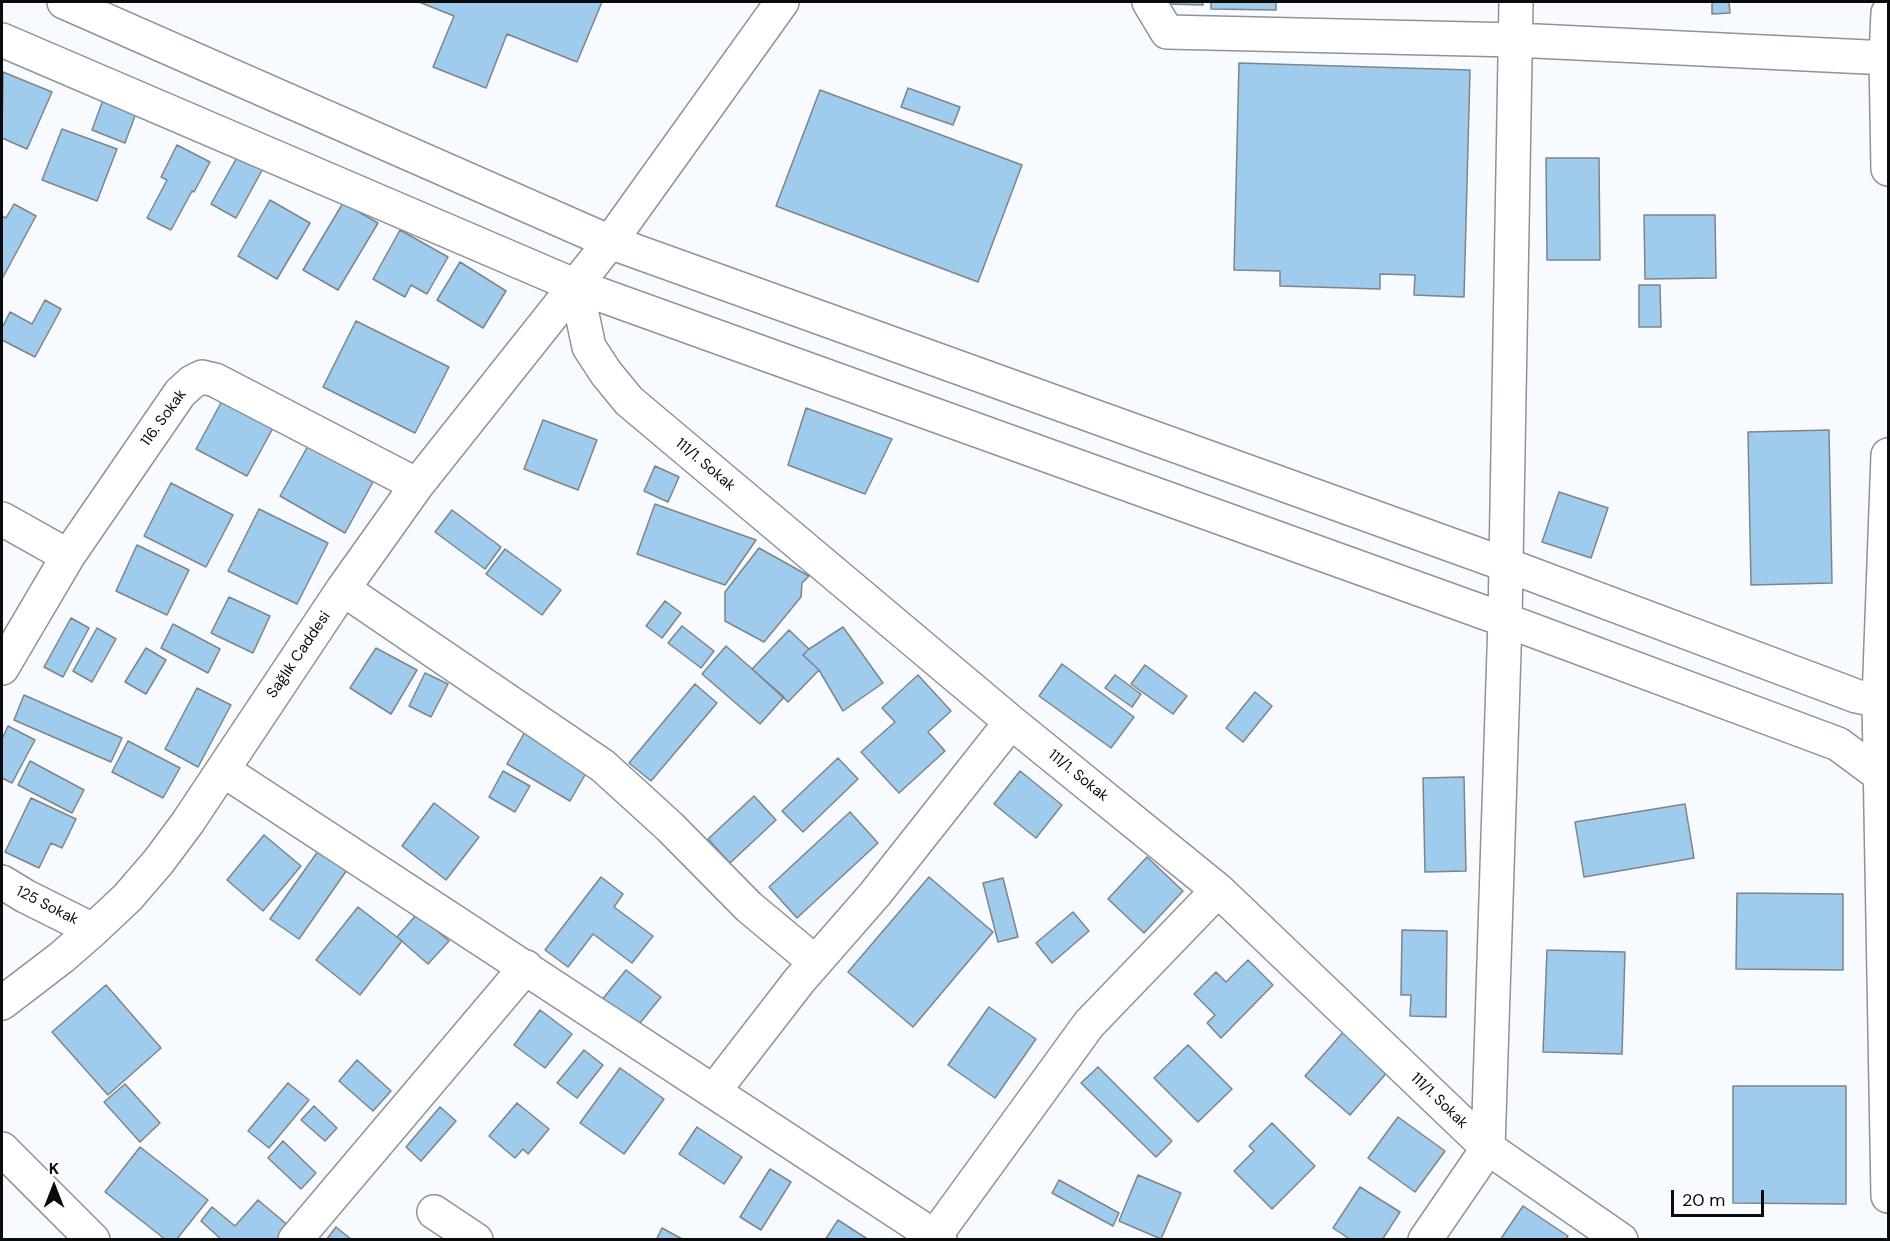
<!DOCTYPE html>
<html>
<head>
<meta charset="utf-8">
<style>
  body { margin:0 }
  #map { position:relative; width:1890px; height:1241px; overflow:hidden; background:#f7faff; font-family:"DM Sans",sans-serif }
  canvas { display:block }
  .frame { position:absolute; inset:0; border:3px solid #0b0b0d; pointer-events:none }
  .north { position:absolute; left:24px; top:1157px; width:60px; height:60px; -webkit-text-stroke:4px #fff; paint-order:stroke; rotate:0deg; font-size:16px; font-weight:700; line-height:24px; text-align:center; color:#0b0b0d }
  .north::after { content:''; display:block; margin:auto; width:21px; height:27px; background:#0b0b0d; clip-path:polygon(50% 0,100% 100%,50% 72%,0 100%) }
  .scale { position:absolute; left:1671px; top:1190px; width:93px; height:27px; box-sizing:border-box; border:3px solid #0b0b0d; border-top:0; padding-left:8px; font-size:18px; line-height:21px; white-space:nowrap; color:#0b0b0d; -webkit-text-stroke:4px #fff; paint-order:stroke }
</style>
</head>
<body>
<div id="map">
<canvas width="1890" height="1241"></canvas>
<div class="frame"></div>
<div class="north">K</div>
<div class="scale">20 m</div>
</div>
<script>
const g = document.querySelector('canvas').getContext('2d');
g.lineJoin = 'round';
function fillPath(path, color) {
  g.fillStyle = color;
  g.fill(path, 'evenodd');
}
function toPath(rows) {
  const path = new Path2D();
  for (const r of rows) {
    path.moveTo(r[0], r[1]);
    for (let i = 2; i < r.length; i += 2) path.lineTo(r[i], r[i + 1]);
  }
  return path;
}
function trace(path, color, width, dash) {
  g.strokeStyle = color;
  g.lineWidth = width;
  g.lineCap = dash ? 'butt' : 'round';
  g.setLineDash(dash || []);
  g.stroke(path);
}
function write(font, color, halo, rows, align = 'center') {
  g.font = font + ' "DM Sans",sans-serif';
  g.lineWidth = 4.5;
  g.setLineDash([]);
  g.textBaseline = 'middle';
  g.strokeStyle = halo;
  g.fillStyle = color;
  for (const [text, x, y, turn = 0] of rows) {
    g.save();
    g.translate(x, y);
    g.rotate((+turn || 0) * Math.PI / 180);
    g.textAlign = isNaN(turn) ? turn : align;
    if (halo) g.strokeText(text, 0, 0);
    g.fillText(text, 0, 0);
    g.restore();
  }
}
const building = toPath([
  [419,2,602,2,577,62,507,34,486,88,433,67,454,16,419,2],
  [1167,2,1203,2,1203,5,1167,4,1167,2],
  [1211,2,1276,2,1276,10,1211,9,1211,2],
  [1712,2,1729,2,1730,13,1712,14,1712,2],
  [1239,63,1470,70,1464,297,1414,295,1415,275,1380,274,1380,289,1280,286,1280,271,1234,270,1239,63],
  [3,72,52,92,27,149,2,138,3,72],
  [908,88,960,107,953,125,901,107,908,88],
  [820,90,1022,165,978,282,776,206,820,90],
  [103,100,136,113,125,143,92,130,103,100],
  [62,129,117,149,97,201,42,180,62,129],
  [177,145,210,162,194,192,192,191,171,230,147,218,167,180,161,177,177,145],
  [240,152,265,165,236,218,211,204,240,152],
  [1546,158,1599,158,1600,260,1547,260,1546,158],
  [270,200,310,223,277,279,238,256,270,200],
  [343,203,378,223,338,290,303,270,343,203],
  [14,204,36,216,2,279,2,216,6,218,14,204],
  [1644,215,1715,215,1716,278,1645,279,1644,215],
  [400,230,448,257,427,294,411,285,405,297,373,279,400,230],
  [460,262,506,291,483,328,437,300,460,262],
  [1639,285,1660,285,1661,327,1639,327,1639,285],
  [45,300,61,309,35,357,2,340,2,328,10,312,32,324,45,300],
  [356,321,449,367,415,433,323,387,356,321],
  [222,401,273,428,247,476,196,449,222,401],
  [806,408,892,439,865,494,788,465,806,408],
  [543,420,597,440,578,490,524,469,543,420],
  [1829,430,1832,583,1751,585,1748,432,1829,430],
  [308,446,373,482,345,533,280,496,308,446],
  [655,466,679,477,668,502,644,491,655,466],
  [171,483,233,515,206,567,144,536,171,483],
  [1559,492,1608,508,1591,558,1542,542,1559,492],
  [655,504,756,540,725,585,637,554,655,504],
  [259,509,328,543,297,604,228,571,259,509],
  [452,510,501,547,485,569,435,532,452,510],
  [137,545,189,570,167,615,116,591,137,545],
  [759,548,809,576,802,583,801,597,764,642,725,621,725,592,759,548],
  [505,549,561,590,542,615,486,574,505,549],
  [229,597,270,616,253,653,211,633,229,597],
  [665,601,681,613,662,638,646,626,665,601],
  [71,618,89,628,63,677,44,667,71,618],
  [173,624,220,649,208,673,161,648,173,624],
  [682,626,714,651,701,668,668,643,682,626],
  [843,627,883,683,843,711,819,670,803,655,809,649,843,627],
  [97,628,116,639,92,682,73,671,97,628],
  [789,630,809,649,803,655,819,670,788,702,752,669,789,630],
  [726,646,784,697,760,724,702,674,726,646],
  [146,648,166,660,146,694,125,682,146,648],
  [376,648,417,670,391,714,350,688,376,648],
  [1062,664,1134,717,1111,748,1039,696,1062,664],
  [1145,665,1187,696,1173,714,1131,684,1145,665],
  [425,673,448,684,431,717,409,706,425,673],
  [918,675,951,711,928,732,945,751,899,793,861,752,895,722,882,708,918,675],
  [1115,675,1141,694,1132,707,1105,688,1115,675],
  [695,684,717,703,651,781,629,763,695,684],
  [197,688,231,705,198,767,165,749,197,688],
  [1255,692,1272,706,1243,742,1226,728,1255,692],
  [24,695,122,738,111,762,14,720,24,695],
  [8,726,35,740,12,783,2,778,2,739,8,726],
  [526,730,589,768,570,801,507,764,526,730],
  [128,741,180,768,163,798,112,772,128,741],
  [838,758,858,779,803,832,782,811,838,758],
  [30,761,84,790,72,813,18,785,30,761],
  [503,771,530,786,515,812,489,797,503,771],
  [1020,771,1062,805,1036,838,994,804,1020,771],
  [1464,777,1466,871,1425,872,1423,778,1464,777],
  [754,796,776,820,730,863,708,839,754,796],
  [31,798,76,819,62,848,51,843,39,868,5,852,31,798],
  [434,803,479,837,446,880,402,846,434,803],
  [1685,804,1694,858,1584,877,1575,822,1685,804],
  [850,812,878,843,797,918,769,887,850,812],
  [264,835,301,866,263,911,227,880,264,835],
  [321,847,349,867,299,939,270,919,321,847],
  [1147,857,1183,891,1144,933,1108,899,1147,857],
  [601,877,623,894,614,907,653,936,632,963,593,934,568,967,545,950,601,877],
  [929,877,993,932,913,1027,848,972,929,877],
  [1003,878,1018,937,998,942,983,883,1003,878],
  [1737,893,1843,894,1843,970,1736,969,1737,893],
  [358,907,402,941,360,995,316,960,358,907],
  [1073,912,1089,931,1052,963,1036,943,1073,912],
  [417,914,449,941,428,964,397,937,417,914],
  [1402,930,1447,931,1446,1017,1410,1016,1411,995,1401,995,1402,930],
  [1547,950,1625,952,1622,1054,1543,1052,1547,950],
  [1248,960,1273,985,1221,1038,1207,1023,1215,1015,1194,994,1216,972,1226,982,1248,960],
  [626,970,661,997,636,1028,601,1001,626,970],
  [106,985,161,1048,108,1095,52,1032,106,985],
  [989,1007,1036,1039,995,1098,948,1065,989,1007],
  [540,1010,572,1034,545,1068,514,1045,540,1010],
  [1345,1030,1390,1069,1350,1115,1305,1076,1345,1030],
  [1188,1045,1232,1089,1198,1122,1154,1078,1188,1045],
  [584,1050,603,1065,577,1098,557,1083,584,1050],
  [357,1060,391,1091,373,1111,339,1081,357,1060],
  [1098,1067,1172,1141,1156,1157,1081,1083,1098,1067],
  [620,1068,664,1099,624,1154,580,1123,620,1068],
  [288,1083,309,1100,269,1148,248,1131,288,1083],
  [125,1084,160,1123,140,1142,104,1102,125,1084],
  [1733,1086,1846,1086,1846,1204,1733,1203,1733,1086],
  [517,1103,549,1129,528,1154,523,1149,515,1158,489,1136,517,1103],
  [314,1106,337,1128,325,1141,301,1120,314,1106],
  [440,1107,456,1121,421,1161,406,1147,440,1107],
  [1398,1117,1445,1151,1415,1192,1368,1158,1398,1117],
  [1272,1123,1315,1166,1272,1209,1234,1171,1254,1151,1249,1146,1272,1123],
  [697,1127,742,1157,724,1184,679,1154,697,1127],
  [283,1141,316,1173,301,1189,268,1158,283,1141],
  [140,1147,208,1200,176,1240,166,1240,105,1192,140,1147],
  [770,1169,791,1182,761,1230,740,1217,770,1169],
  [1138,1175,1181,1193,1161,1239,1119,1221,1138,1175],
  [1059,1180,1119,1213,1113,1226,1052,1193,1059,1180],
  [1360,1187,1400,1212,1382,1240,1351,1240,1333,1228,1360,1187],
  [258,1200,290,1227,279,1240,222,1240,201,1221,212,1207,235,1226,258,1200],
  [1523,1206,1568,1236,1566,1240,1500,1240,1523,1206],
  [838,1220,869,1240,825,1240,838,1220],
  [336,1227,352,1240,326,1240,336,1227],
  [662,1228,684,1240,656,1240,662,1228]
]);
fillPath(building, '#9fccec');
trace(building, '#7f8487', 1.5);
const minor = toPath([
  [64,2,610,242,1507,565,1856,696,1879,701,1888,708],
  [1149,2,1167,32,1515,40,1888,58],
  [1888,13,1886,57,1888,169],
  [2,40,576,286,1505,620,1838,744,1888,781],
  [576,286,589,347,606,373,629,401,1011,722,1218,890,1488,1148,1621,1240],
  [1888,455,1879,701,1888,1196],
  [2,519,68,556],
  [343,589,603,766,670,827,749,907,815,962],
  [2,668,68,556,180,393,192,382,202,377,215,380,417,485],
  [223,770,940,1240],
  [2,882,25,896,93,930],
  [2,1003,62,957,93,930,128,897,159,861,188,822,343,589,417,485,610,242,782,2],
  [714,1091,799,981,875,894,1011,722],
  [2,1149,93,1240],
  [434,1212,476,1240],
  [295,1240,526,967],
  [932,1240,1089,1024,1218,890],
  [1425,1240,1488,1148,1505,620,1516,2]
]);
trace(minor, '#909296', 36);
trace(minor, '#fff', 33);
write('15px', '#0b0b0d', '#fff', [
  ["116. Sokak",164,418,-54],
  ["111/1. Sokak",705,465,40],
  ["Sağlık Caddesi",299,655,-56],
  ["111/1. Sokak",1078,776,39],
  ["125 Sokak",47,906,27],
  ["111/1. Sokak",1439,1101,44]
]);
</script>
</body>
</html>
